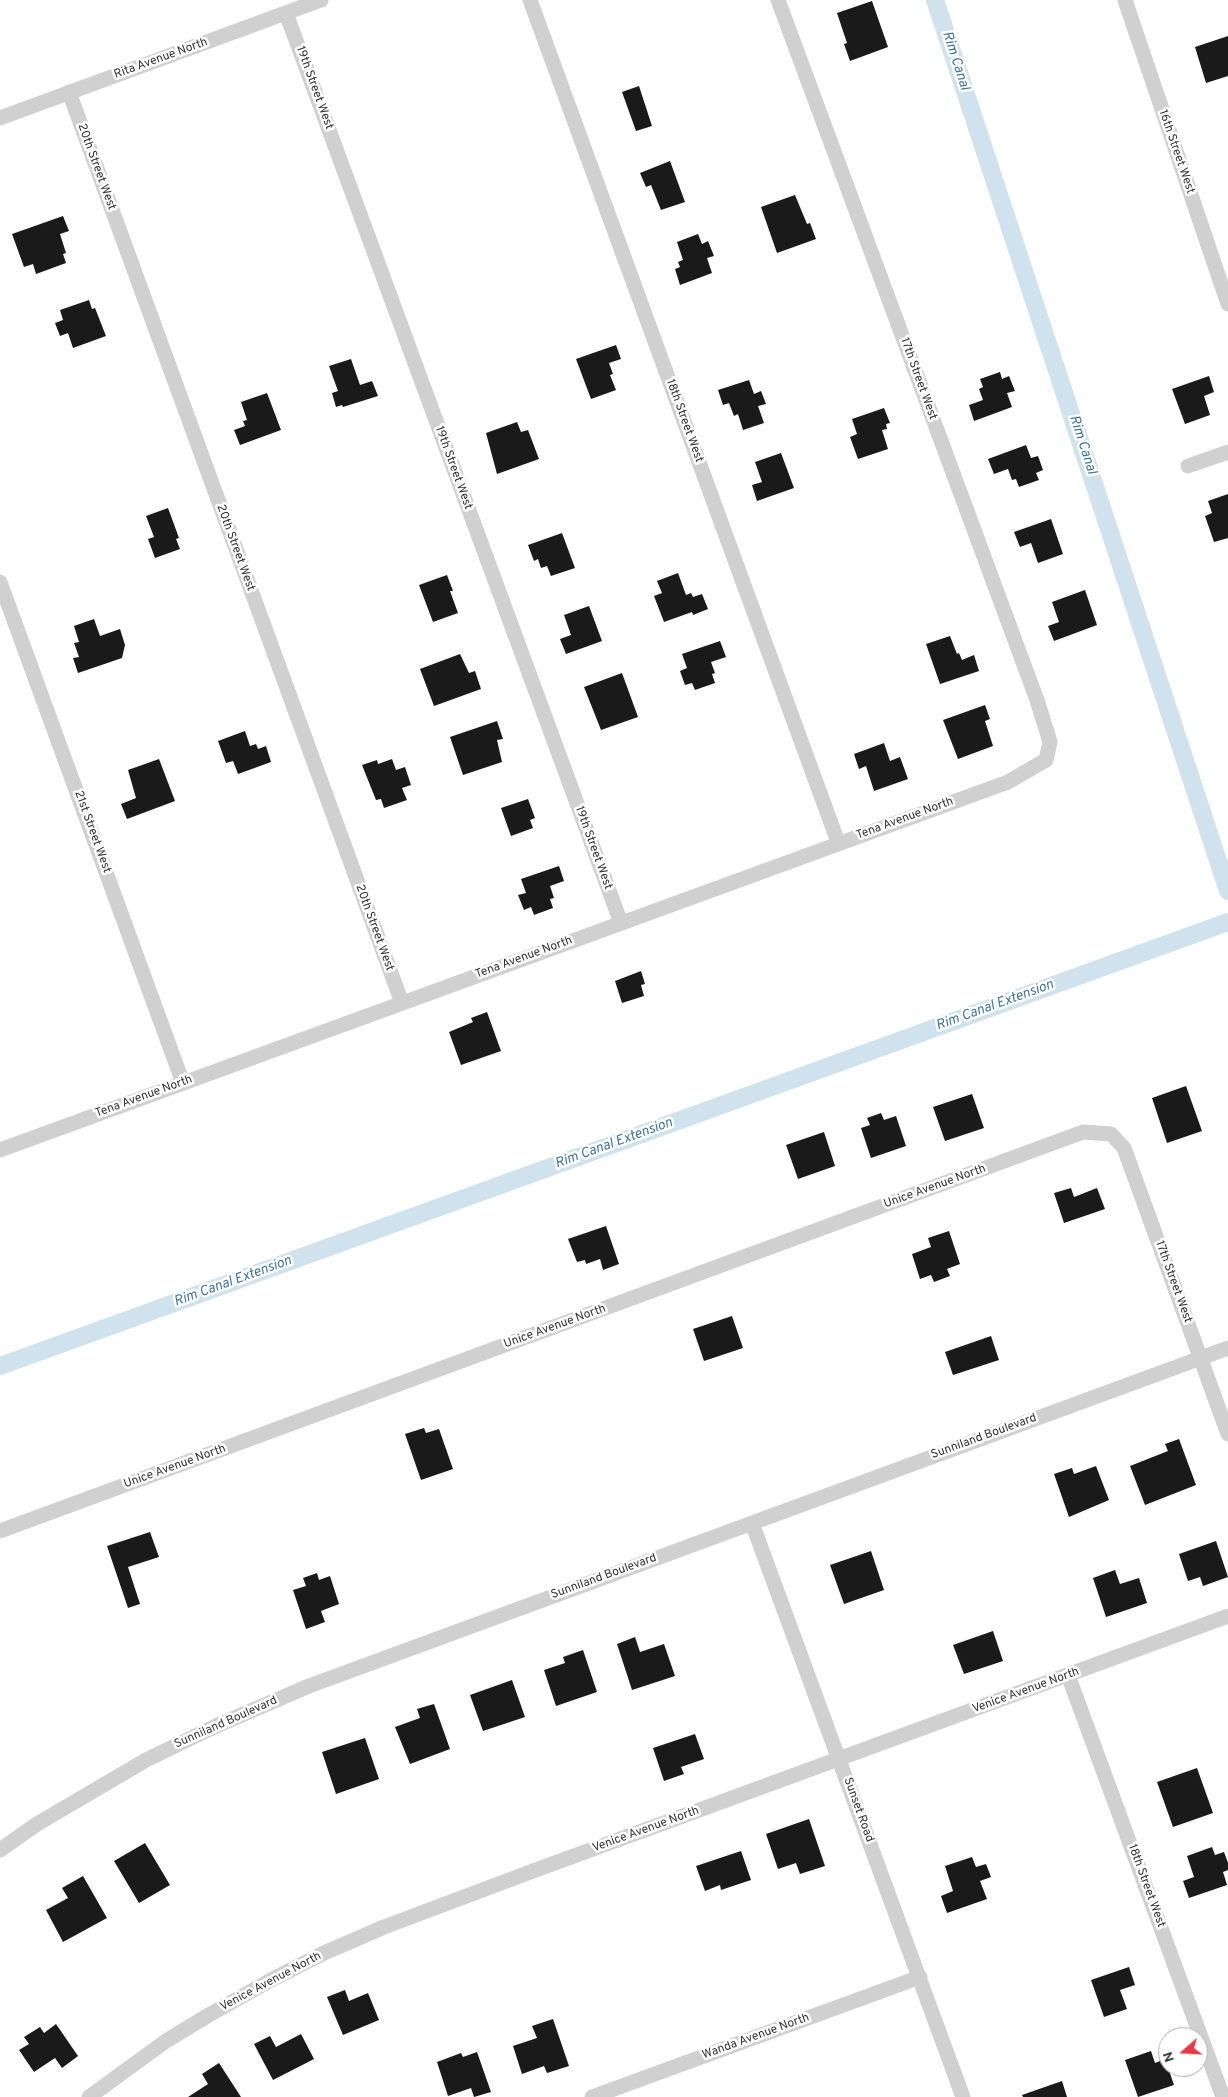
<!DOCTYPE html>
<html>
<head>
<meta charset="utf-8">
<style>
  body { margin:0 }
  #map { position:relative; width:1228px; height:2097px; overflow:hidden; background:#fff; font-family:Overpass,sans-serif }
  canvas { display:block }
  .north { position:absolute; left:1158px; top:2027px; width:50px; height:50px; box-sizing:border-box; background:#fff; border:1px solid #adadad; border-radius:50%; rotate:251deg; font-size:14px; font-weight:700; line-height:20px; text-align:center; color:#333 }
  .north::after { content:''; display:block; margin:auto; width:18px; height:22px; background:#e63946; clip-path:polygon(50% 0,100% 100%,50% 72%,0 100%) }
</style>
</head>
<body>
<div id="map">
<canvas width="1228" height="2097"></canvas>
<div class="north">N</div>
</div>
<script>
const g = document.querySelector('canvas').getContext('2d');
g.lineJoin = 'round';
function toPath(rows) {
  const path = new Path2D();
  for (const r of rows) {
    path.moveTo(r[0], r[1]);
    for (let i = 2; i < r.length; i += 2) path.lineTo(r[i], r[i + 1]);
  }
  return path;
}
function trace(path, color, width, dash) {
  g.strokeStyle = color;
  g.lineWidth = width;
  g.lineCap = dash ? 'butt' : 'round';
  g.setLineDash(dash || []);
  g.stroke(path);
}
function fillPath(path, color) {
  g.fillStyle = color;
  g.fill(path, 'evenodd');
}
function write(font, color, halo, rows, align = 'center') {
  g.font = font + ' Overpass,sans-serif';
  g.lineWidth = 5;
  g.setLineDash([]);
  g.textBaseline = 'middle';
  g.strokeStyle = halo;
  g.fillStyle = color;
  for (const [text, x, y, turn = 0] of rows) {
    g.save();
    g.translate(x, y);
    g.rotate((+turn || 0) * Math.PI / 180);
    g.textAlign = isNaN(turn) ? turn : align;
    if (halo) g.strokeText(text, 0, 0);
    g.fillText(text, 0, 0);
    g.restore();
  }
}
trace(toPath([
  [935,0,1228,891],
  [0,1366,1228,922]
]), '#cfe2ee', 18);
fillPath(toPath([
  [872,1,888,47,850,61,844,44,847,43,837,13],
  [1228,36,1228,76,1206,83,1195,47],
  [639,86,652,126,636,131,622,92],
  [670,161,685,202,661,210,651,185,646,187,640,173],
  [795,195,807,224,810,223,816,239,777,253,761,207],
  [63,216,69,231,60,234,66,253,63,254,66,263,36,274,33,264,24,267,12,234],
  [698,234,702,244,708,241,714,256,707,258,712,273,680,285,675,269,680,267,678,262,683,260,677,242],
  [89,300,92,309,95,308,106,336,73,348,68,333,60,336,55,323,63,320,60,310],
  [616,345,621,359,609,363,613,374,610,375,616,390,591,399,576,359],
  [351,359,360,385,372,381,378,396,343,407,342,405,336,407,332,393,338,391,329,366],
  [1000,372,1002,379,1009,376,1015,391,1007,393,1012,407,974,421,969,405,983,400,979,389,983,387,980,379],
  [1209,376,1214,392,1204,396,1210,415,1185,424,1172,389],
  [749,380,754,394,761,391,766,404,758,406,764,423,743,430,738,414,734,416,729,403,723,405,718,390],
  [267,393,281,430,240,445,234,430,245,426,243,421,247,420,241,402],
  [884,408,890,423,886,424,887,429,882,430,888,449,858,459,850,437,857,434,852,419],
  [517,422,521,432,528,430,539,459,497,474,486,433],
  [1026,445,1031,458,1038,456,1043,470,1036,473,1039,480,1019,487,1016,479,1012,480,1008,469,994,474,988,459],
  [781,453,794,488,757,501,752,485,762,482,755,462],
  [1228,494,1228,538,1214,542,1205,516,1212,513,1208,501],
  [168,508,179,538,176,539,180,549,155,558,148,539,154,537,146,516],
  [1051,519,1063,554,1038,563,1031,543,1020,547,1014,532],
  [562,533,575,568,551,576,547,566,541,568,538,559,534,561,528,545],
  [678,573,686,595,691,593,693,597,702,594,708,609,693,615,692,612,664,622,654,596,662,593,657,581],
  [447,575,453,591,450,591,458,613,433,622,419,585],
  [1085,590,1097,625,1054,641,1048,626,1059,622,1052,602],
  [589,606,602,641,566,654,560,639,571,635,564,615],
  [94,619,100,636,120,629,125,645,122,658,78,673,73,658,79,657,74,643,79,642,74,626],
  [950,636,957,654,959,653,962,660,974,655,979,671,940,684,926,644],
  [720,641,726,657,711,662,715,673,712,674,715,683,695,690,692,683,685,685,680,671,687,668,682,654],
  [460,654,469,673,475,671,481,689,434,706,420,669],
  [622,673,638,717,601,730,584,687],
  [985,705,990,719,985,721,993,746,958,759,943,720],
  [497,721,503,739,497,740,502,762,463,775,450,737],
  [245,731,250,746,256,744,258,749,266,746,271,762,238,774,233,761,226,763,218,741],
  [884,743,890,761,900,757,908,779,874,791,866,766,859,769,854,754],
  [159,759,175,801,127,819,121,804,136,798,128,770],
  [392,759,396,770,405,767,411,785,402,788,407,800,384,808,381,799,376,800,362,765,377,760,378,764],
  [528,799,535,818,530,820,533,828,511,836,501,808],
  [559,866,564,881,550,886,554,898,550,899,553,908,534,915,531,907,524,910,518,895,526,893,521,879],
  [641,971,645,984,641,985,644,996,622,1003,615,981],
  [487,1012,501,1051,461,1065,449,1032,473,1022,471,1018],
  [1186,1086,1202,1131,1167,1143,1152,1098],
  [972,1094,984,1128,945,1141,933,1107],
  [881,1113,884,1120,896,1116,906,1146,871,1158,861,1128,870,1125,867,1118],
  [824,1132,835,1166,798,1179,786,1145],
  [1071,1188,1074,1197,1097,1188,1105,1209,1064,1223,1054,1193],
  [606,1226,619,1264,603,1270,600,1259,586,1264,585,1260,577,1262,568,1239],
  [949,1231,960,1264,947,1269,950,1276,934,1282,931,1275,920,1279,912,1254,931,1247,928,1238],
  [732,1316,743,1348,704,1361,693,1329],
  [991,1336,999,1360,953,1375,945,1352],
  [424,1428,426,1433,439,1429,453,1469,421,1480,405,1434],
  [1179,1439,1196,1485,1145,1505,1130,1466,1168,1451,1165,1444],
  [1096,1466,1109,1500,1069,1517,1054,1474,1072,1468,1074,1474],
  [150,1532,159,1557,128,1567,140,1604,128,1608,107,1546],
  [1216,1541,1228,1577,1203,1586,1200,1577,1188,1581,1179,1554],
  [871,1551,884,1590,844,1604,830,1565],
  [1115,1570,1120,1584,1139,1578,1147,1603,1106,1617,1093,1578],
  [317,1573,319,1580,330,1576,339,1604,321,1611,325,1622,306,1629,293,1590,306,1586,303,1578],
  [993,1631,1003,1661,964,1674,953,1645],
  [635,1637,640,1652,664,1644,675,1676,632,1690,617,1644],
  [583,1650,597,1692,556,1706,544,1670,565,1663,563,1657],
  [512,1680,525,1717,483,1731,470,1695],
  [434,1704,450,1749,410,1764,395,1727,420,1718,417,1709],
  [695,1734,704,1759,681,1767,684,1774,664,1781,653,1748],
  [365,1738,379,1779,336,1794,322,1752],
  [1197,1768,1213,1813,1173,1827,1157,1782],
  [809,1819,825,1866,800,1874,796,1863,778,1869,766,1834],
  [145,1843,170,1885,139,1903,114,1861],
  [1212,1847,1215,1855,1224,1852,1228,1863,1228,1870,1223,1872,1227,1885,1189,1898,1183,1881,1194,1877,1187,1856],
  [741,1851,751,1880,721,1890,720,1885,705,1891,696,1866],
  [972,1857,976,1867,986,1864,991,1877,980,1881,987,1899,947,1913,941,1896,953,1891,945,1866],
  [83,1876,107,1918,63,1942,46,1910,68,1898,62,1888],
  [1129,1967,1135,1985,1120,1990,1127,2009,1104,2017,1091,1980],
  [345,1990,349,2001,368,1993,379,2020,343,2035,327,1997],
  [553,2019,569,2066,547,2073,544,2066,522,2074,513,2046,537,2038,532,2026],
  [56,2024,78,2056,62,2068,55,2058,34,2072,19,2050,29,2044,24,2037,40,2027,44,2033],
  [301,2034,314,2059,273,2080,254,2044,270,2036,276,2047],
  [1151,2051,1155,2063,1165,2059,1174,2085,1138,2097,1125,2060],
  [477,2052,491,2092,474,2097,471,2088,448,2096,437,2062,461,2053,463,2057],
  [219,2063,241,2097,188,2097,208,2084,202,2074],
  [1062,2081,1067,2097,1023,2097,1022,2095]
]), '#1a1a1a');
trace(toPath([
  [530,0,838,842],
  [1125,0,1228,304],
  [286,13,621,923],
  [69,92,402,1003],
  [0,118,321,0],
  [1188,466,1228,452],
  [0,582,183,1083],
  [0,1150,1008,782,1046,760,1050,742,1037,700,778,0],
  [752,1523,963,2097],
  [0,1531,1083,1132,1111,1134,1124,1148,1228,1434],
  [1068,1675,1223,2097],
  [0,1850,37,1824,146,1760,216,1726,309,1686,1228,1348],
  [89,2097,166,2041,207,2016,271,1980,324,1953,384,1927,533,1871,1228,1616],
  [592,2097,920,1977]
]), '#d0d0d0', 15);
write('12px', '#333', '#fff', [
  ["Rita Avenue North",161,59,-20],
  ["19th Street West",314,88,70],
  ["16th Street West",1176,152,71],
  ["20th Street West",96,167,70],
  ["17th Street West",918,379,70],
  ["18th Street West",684,421,70],
  ["19th Street West",453,468,70],
  ["20th Street West",235,548,70],
  ["Tena Avenue North",905,819,-20],
  ["21st Street West",92,832,70],
  ["19th Street West",593,848,70],
  ["20th Street West",374,928,70],
  ["Tena Avenue North",524,958,-20],
  ["Tena Avenue North",144,1097,-20],
  ["Unice Avenue North",935,1187,-20],
  ["17th Street West",1173,1282,70],
  ["Unice Avenue North",555,1327,-20],
  ["Sunniland Boulevard",984,1437,-20],
  ["Unice Avenue North",175,1467,-20],
  ["Sunniland Boulevard",604,1577,-20],
  ["Venice Avenue North",1026,1691,-20],
  ["Sunniland Boulevard",226,1723,-24],
  ["Sunset Road",858,1810,70],
  ["Venice Avenue North",646,1830,-20],
  ["18th Street West",1146,1886,70],
  ["Venice Avenue North",271,1982,-28],
  ["Wanda Avenue North",756,2037,-20]
]);
write('italic 14px', '#3f7597', '#fff', [
  ["Rim Canal",955,61,72],
  ["Rim Canal",1082,445,72],
  ["Rim Canal Extension",995,1006,-20],
  ["Rim Canal Extension",614,1144,-20],
  ["Rim Canal Extension",233,1282,-20]
]);
</script>
</body>
</html>
